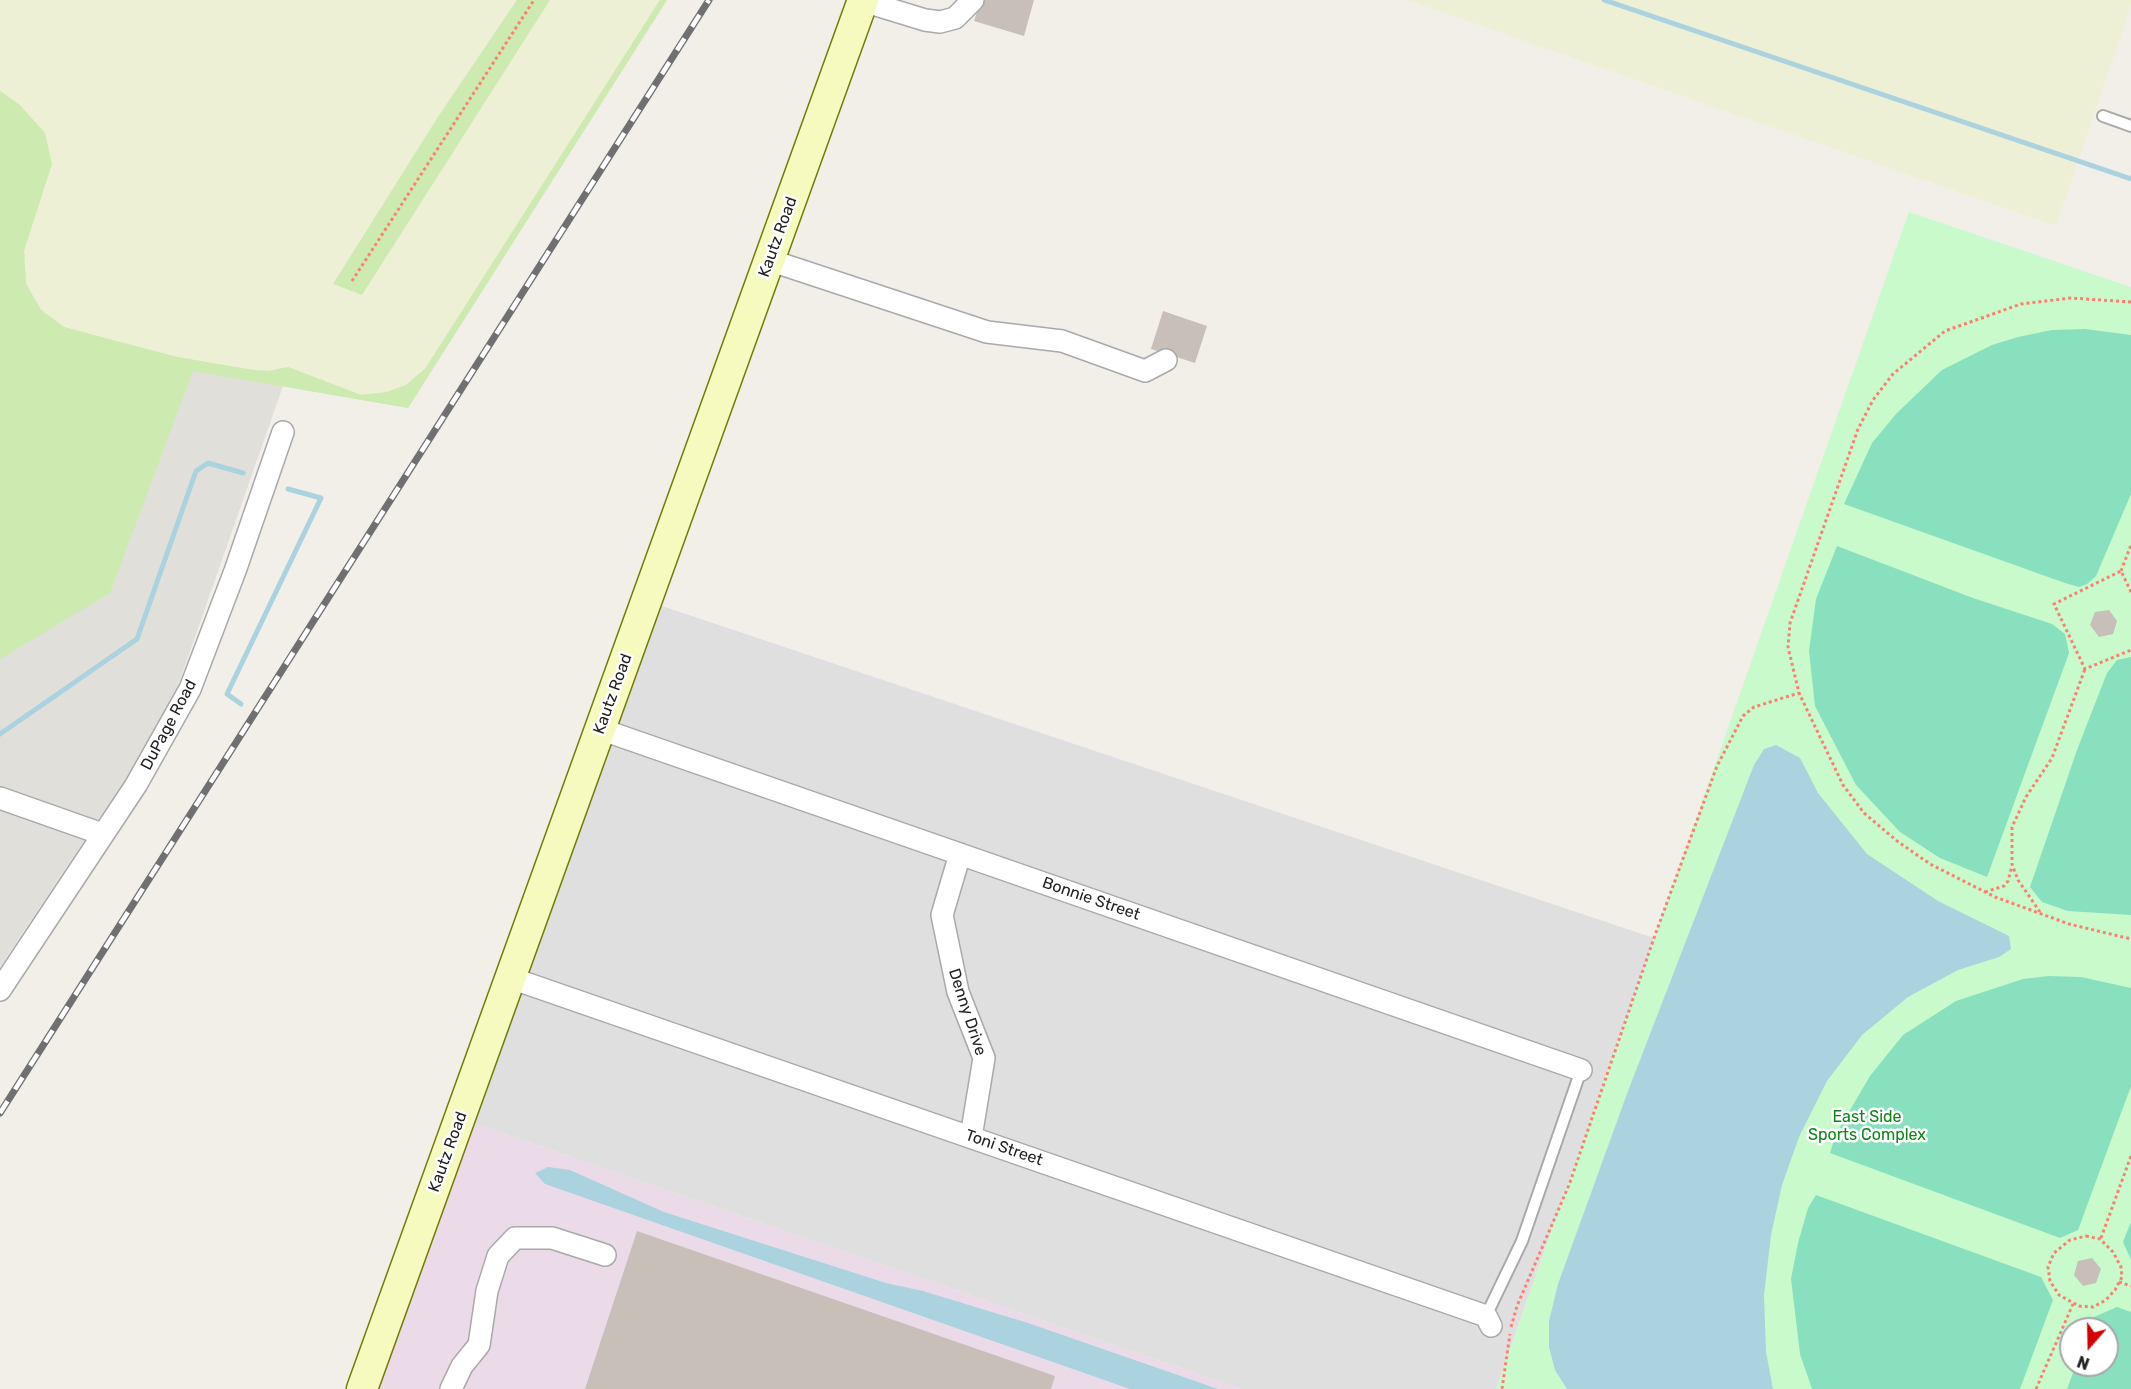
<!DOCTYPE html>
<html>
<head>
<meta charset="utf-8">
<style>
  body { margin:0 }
  #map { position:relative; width:2131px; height:1389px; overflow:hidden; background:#f2efe9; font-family:Rubik,sans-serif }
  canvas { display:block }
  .north { position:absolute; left:2059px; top:1317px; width:60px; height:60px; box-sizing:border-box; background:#fff; border:2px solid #a7a7a7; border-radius:50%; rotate:200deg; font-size:16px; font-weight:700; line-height:24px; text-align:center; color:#222 }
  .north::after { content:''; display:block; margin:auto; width:21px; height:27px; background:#d40000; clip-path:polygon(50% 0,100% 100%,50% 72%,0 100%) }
</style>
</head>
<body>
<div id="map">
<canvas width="2131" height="1389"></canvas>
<div class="north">N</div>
</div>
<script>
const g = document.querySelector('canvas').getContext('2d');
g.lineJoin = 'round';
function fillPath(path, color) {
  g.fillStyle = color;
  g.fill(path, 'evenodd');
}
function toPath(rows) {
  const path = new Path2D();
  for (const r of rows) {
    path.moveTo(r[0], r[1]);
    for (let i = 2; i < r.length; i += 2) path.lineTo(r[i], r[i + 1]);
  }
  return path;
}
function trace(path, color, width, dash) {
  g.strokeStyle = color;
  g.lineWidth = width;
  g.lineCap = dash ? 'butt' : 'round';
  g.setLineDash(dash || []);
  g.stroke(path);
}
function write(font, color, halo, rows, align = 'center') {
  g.font = font + ' Rubik,sans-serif';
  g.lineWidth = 5;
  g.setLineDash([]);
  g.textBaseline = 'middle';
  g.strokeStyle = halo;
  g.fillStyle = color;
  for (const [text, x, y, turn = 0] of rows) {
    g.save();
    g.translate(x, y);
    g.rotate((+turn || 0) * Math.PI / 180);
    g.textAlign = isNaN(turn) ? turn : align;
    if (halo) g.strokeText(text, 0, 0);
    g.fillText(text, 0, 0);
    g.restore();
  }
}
fillPath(toPath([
  [650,602,1654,938,1496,1389,1241,1389,464,1120]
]), '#e0dfdf');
fillPath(toPath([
  [464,1120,1241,1389,370,1389]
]), '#ebdbe8');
fillPath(toPath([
  [0,0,667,0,408,408,283,386,175,694,144,751,0,967]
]), '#e1dfda');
fillPath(toPath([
  [0,0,517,0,436,120,527,35,550,0,660,0,425,369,406,385,387,392,361,395,288,367,269,371,253,370,177,357,96,336,64,327,41,310,26,284,24,251,32,226,20,105,0,91],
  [1407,0,2131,0,2131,6,2056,226]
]), '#eef0d5');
fillPath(toPath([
  [517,0,550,0,362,295,333,284,436,120],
  [660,0,667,0,408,408,193,371,110,593,0,659,0,91,20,105,45,133,52,164,24,251,26,284,41,310,64,327,177,357,253,370,269,371,288,367,361,395,387,392,406,385,425,369]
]), '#cdebb0');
fillPath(toPath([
  [1909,212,2131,287,2131,1389,1496,1389],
  [2071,1329,2107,1329,2107,1365,2071,1365]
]), '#c8facc');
fillPath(toPath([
  [2085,329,2131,335,2131,494,2096,576,2087,584,2079,587,2065,583,1844,504,1872,443,1896,414,1942,370,1992,345,2018,337,2052,330],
  [1837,546,1973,598,2052,624,2065,634,2069,653,1987,877,1940,858,1900,832,1856,785,1815,706,1809,651,1816,599],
  [2131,657,2131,915,2068,911,2042,902,2030,887,2077,750,2107,673,2117,660],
  [2049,976,2081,977,2131,988,2131,1086,2078,1230,2060,1238,1830,1153,1836,1134,1870,1076,1903,1035,1956,1001,2023,979],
  [1816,1195,2041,1277,2053,1300,2020,1389,1812,1389,1800,1354,1791,1279,1798,1243,1808,1208],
  [2131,1222,2131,1260,2123,1242],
  [2117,1307,2131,1312,2131,1389,2067,1389,2076,1365,2107,1365,2107,1329,2089,1329,2094,1317]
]), '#88e0be');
fillPath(toPath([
  [1776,745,1800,758,1818,793,1867,854,1938,901,2009,936,2011,949,1999,957,1958,970,1908,997,1862,1035,1827,1081,1799,1137,1782,1185,1771,1235,1764,1295,1766,1352,1773,1389,1567,1389,1555,1370,1549,1347,1549,1321,1558,1284,1628,1091,1754,765,1764,749],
  [548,1167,570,1170,664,1212,886,1283,923,1291,1028,1323,1218,1389,1130,1389,545,1184,535,1173]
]), '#aad3df');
trace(toPath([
  [1604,0,2131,179],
  [241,704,227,694,321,498,288,489],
  [0,734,137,639,196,471,208,463,243,473]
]), '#aad3df', 5);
fillPath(toPath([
  [981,0,1034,0,1024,36,974,21],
  [1163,311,1207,326,1195,363,1151,349],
  [2109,610,2117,621,2113,634,2099,637,2090,625,2095,612],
  [637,1231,1055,1376,1051,1389,585,1389],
  [2092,1258,2101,1269,2096,1283,2083,1286,2074,1275,2078,1261]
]), '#c7bfb8');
const lane = toPath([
  [2103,116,2131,126],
  [1486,1316,1522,1241,1581,1070]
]);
const street = toPath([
  [863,1,925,20,940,22,955,18,973,0],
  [769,260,987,332,1062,341,1145,371,1166,360],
  [600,729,1581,1070],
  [0,798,102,834],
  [960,854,942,915,958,992,984,1058,971,1137],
  [511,978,1486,1316,1491,1326],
  [0,990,136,785,190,689,235,571,283,432],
  [451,1389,462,1366,479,1345,487,1291,498,1256,515,1238,552,1238,605,1255]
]);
const secondary = toPath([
  [362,1389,863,0]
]);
trace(lane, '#a9a9a9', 14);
trace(street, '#a9a9a9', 24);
trace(secondary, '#707d05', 33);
trace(toPath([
  [352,281,534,0],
  [2131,302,2071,298,2021,304,1945,331,1893,374,1873,400,1858,429,1790,623,1788,647,1799,693,1843,785,1864,813,1897,841,1930,864,1995,897,2069,924,2131,939],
  [2121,571,2131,545],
  [2131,592,2121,571,2054,604,2085,669,2131,650],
  [1985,892,2004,886,2008,881,2012,866],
  [2040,912,2018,880,2012,864,2012,827,2026,797,2052,758,2085,669],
  [2086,1236,2100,1239,2113,1252,2121,1267,2122,1277,2115,1290,2106,1300,2093,1307,2079,1306,2059,1295,2050,1281,2048,1267,2054,1253,2070,1240,2086,1236],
  [2101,1238,2131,1156],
  [2119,1282,2131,1286],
  [1511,1327,1517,1306,1569,1185,1654,938,1717,766,1743,716,1754,707,1799,693],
  [1502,1389,1510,1334],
  [2036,1389,2073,1304]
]), '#fa8072', 3, [3, 3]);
trace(lane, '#fff', 10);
trace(street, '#fff', 21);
trace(secondary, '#f7fabf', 30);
const rail = toPath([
  [0,1113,709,0]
]);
trace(rail, '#707070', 7);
trace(rail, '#fff', 4.5, [14]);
write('16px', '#222', '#fff', [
  ["Kautz Road",778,237,-70],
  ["Kautz Road",613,694,-70],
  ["DuPage Road",169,725,-62],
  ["Bonnie Street",1091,899,19],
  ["Denny Drive",967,1012,72],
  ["Toni Street",1004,1148,19],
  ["Kautz Road",448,1152,-70]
]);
write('16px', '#0c8416', '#fff', [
  ["East Side",1867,1117],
  ["Sports Complex",1867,1135]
]);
</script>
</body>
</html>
